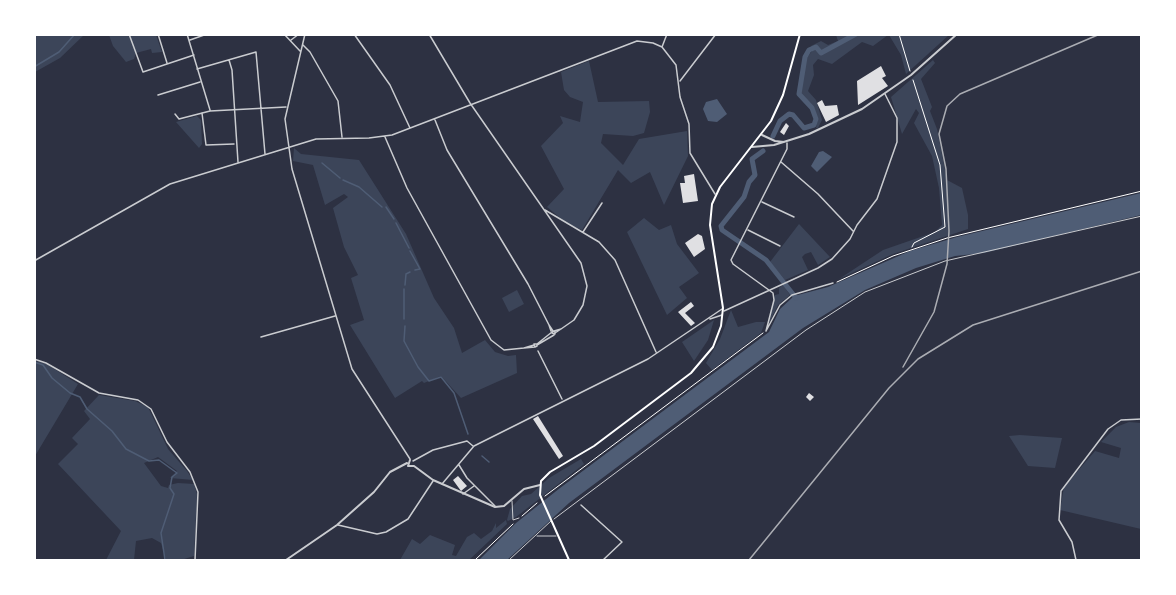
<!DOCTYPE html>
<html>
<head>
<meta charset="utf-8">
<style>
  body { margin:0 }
  #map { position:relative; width:1176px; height:595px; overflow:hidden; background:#2d3142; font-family:"PT Sans",sans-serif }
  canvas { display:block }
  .frame { position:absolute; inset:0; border:36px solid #fff; pointer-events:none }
</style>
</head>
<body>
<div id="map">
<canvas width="1176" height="595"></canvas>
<div class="frame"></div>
</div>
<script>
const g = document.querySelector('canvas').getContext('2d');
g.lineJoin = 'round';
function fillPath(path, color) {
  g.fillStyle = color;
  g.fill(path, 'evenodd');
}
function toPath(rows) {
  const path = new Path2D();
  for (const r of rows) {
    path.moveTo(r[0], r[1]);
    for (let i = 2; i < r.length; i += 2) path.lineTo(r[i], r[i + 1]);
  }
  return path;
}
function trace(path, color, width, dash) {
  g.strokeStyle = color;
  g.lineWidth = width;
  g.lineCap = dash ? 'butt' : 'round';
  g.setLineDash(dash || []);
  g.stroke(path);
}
fillPath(toPath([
  [35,34,84,34,84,35,60,58,35,72],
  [109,35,156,35,162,52,152,53,151,49,136,53,134,59,126,62,113,46],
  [836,35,888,35,873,46,862,42,832,64,818,59,813,65,814,75,808,91,816,100,822,120,818,128,816,128,818,119,814,108,800,97,800,84,806,59,812,51,811,46,821,41,828,45,838,41],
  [889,35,949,35,906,74,901,55],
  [933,60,935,63,921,79,932,107,930,111,937,129,947,180,962,188,968,215,968,229,893,254,839,279,883,250,935,232,942,225,939,188,932,156,914,123,919,113,916,109,902,134,891,97],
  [589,61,598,102,649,101,650,112,644,133,633,136,603,134,601,143,623,165,639,139,687,131,688,156,664,205,650,172,631,183,618,170,582,230,566,223,547,207,564,189,541,146,563,123,560,116,580,122,583,102,570,97,564,90,561,72],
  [197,116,201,120,202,144,199,148,176,122],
  [294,148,301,154,359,160,406,234,434,298,454,328,462,353,485,340,495,352,508,356,516,355,517,373,461,398,441,376,424,383,422,381,395,398,350,325,364,320,351,278,358,275,344,247,333,208,348,197,344,194,325,205,313,165,293,161],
  [644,218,659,230,671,225,677,244,699,273,679,287,687,298,667,315,627,232],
  [799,224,830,257,818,265,811,252,805,254,802,257,808,270,785,280,770,262],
  [783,285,790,295,778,305,767,327,775,295,779,294,779,288],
  [517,290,524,304,509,312,502,298],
  [731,310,738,327,756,322,765,322,761,333,712,370,706,363,720,339],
  [714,320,708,340,694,361,682,342],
  [35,361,45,363,78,384,35,456],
  [99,395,135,401,148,407,168,449,187,471,193,480,170,478,177,471,158,457,144,463,161,486,168,488,169,485,178,483,194,484,197,494,194,556,181,560,166,560,161,543,152,538,136,541,134,560,106,560,121,531,58,464,78,444,72,438,90,419,84,411],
  [1129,422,1141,423,1141,529,1060,510,1064,487,1095,451,1119,458,1121,448,1101,442,1116,427],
  [1020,435,1062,438,1055,468,1028,466,1009,436],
  [581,459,584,464,516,517,508,521,507,520,510,509,522,496,531,494,549,478],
  [506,520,507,524,469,560,400,560,412,539,420,544,430,535,455,545,452,555,456,556,467,537,474,533,481,539,492,531,496,523,496,528]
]), '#3c4559');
fillPath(toPath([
  [717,99,727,114,717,122,708,121,703,109,706,102],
  [823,151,832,157,817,172,811,166,819,152],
  [1141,193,1141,215,984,253,955,256,916,268,865,290,803,328,569,503,507,560,479,560,516,523,560,488,769,332,780,309,794,296,828,287,910,251,957,237]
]), '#4f5d75');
trace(toPath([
  [34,67,59,52,75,34],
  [322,163,340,178],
  [343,180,359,187,382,207],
  [386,207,394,219],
  [396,223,409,248],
  [410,251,420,269,415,270],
  [405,285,406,274,410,272],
  [404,319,404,289],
  [405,326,404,341,418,367,429,381,441,377,454,393,468,434],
  [34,362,43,365,52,378,70,393,80,397,87,409,112,431,126,449,149,461,159,460,177,473,172,477,170,488,174,494,161,533,165,560],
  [482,456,489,462]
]), '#4f5d75', 1.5);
trace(toPath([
  [773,136,780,121,789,114,793,115,804,128,814,125,816,119,812,108,799,94,805,57,809,50,816,47,821,53,856,34],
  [763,151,752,159,755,175,749,182,744,197,721,226,722,230,766,260,796,298]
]), '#4f5d75', 5);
fillPath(toPath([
  [881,66,886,76,882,78,888,86,858,105,857,81],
  [822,100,825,106,837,105,839,115,826,122,817,103],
  [786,123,789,126,784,135,780,132],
  [694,174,698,201,683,203,680,183,685,183,684,176],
  [698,234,702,236,705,249,694,257,685,243],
  [691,302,694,306,685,313,695,323,691,326,678,312],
  [809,393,814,397,810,401,806,397],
  [538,416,563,456,559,459,533,419],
  [458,476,467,486,461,491,453,480]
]), '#e0e0e3');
trace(toPath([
  [899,34,910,71],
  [912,247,914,243,945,227,940,165,913,80],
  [837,282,893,256,947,238,1142,191],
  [545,496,763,333],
  [522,516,537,503],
  [475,560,513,524]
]), '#fff', 1);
trace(toPath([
  [512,501,513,520,519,518],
  [554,519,806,330,865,292,945,261,1142,216],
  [537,536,556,536],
  [509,560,551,521]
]), '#caccd0', 1);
trace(toPath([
  [129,34,143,72,194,55],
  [158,34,167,63],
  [187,34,210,110],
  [284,34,300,51],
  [305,34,285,119,292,169,352,369,410,459],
  [354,34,390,85,410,128],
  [429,34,470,103,581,263,587,286,583,305,574,320,561,329],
  [190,40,207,34],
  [291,40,299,34],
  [303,45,310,52,338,101,342,137],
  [662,47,667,34],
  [229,60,232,70,238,162],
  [197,69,256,52,265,154],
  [680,81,716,34],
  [158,95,200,82],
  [202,113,206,145,234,144],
  [175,114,179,119,210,111,286,107],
  [435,120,447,150,528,284,549,325],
  [385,137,407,188,491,340,504,350,524,348],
  [781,162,818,194,853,231],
  [762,202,794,217],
  [545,210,599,242,615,260,656,352],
  [748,230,780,246],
  [583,232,602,203],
  [34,261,170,184,316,139,369,138,392,135,637,41,653,43,662,47,676,65,680,97,689,124,690,153,715,194],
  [724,311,818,268,832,259,850,239,857,225,877,199,897,142,897,118,885,94],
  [710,319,722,315],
  [551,331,549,325,553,331],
  [553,331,555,332,555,334,552,333,553,331],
  [554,331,561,329,555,333],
  [766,331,774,300,773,293,733,264,731,260,787,149,787,143],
  [766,331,780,305,792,295,833,283],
  [261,337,335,316],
  [534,344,537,344,537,346,535,347,534,344],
  [537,344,552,332],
  [534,345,524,348,535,347],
  [537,345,554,335],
  [538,351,562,399],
  [34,359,46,363,99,393,138,400,151,409,167,442,190,472,198,492,195,560],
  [413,461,433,450,467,441,473,446],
  [459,465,467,478,495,506],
  [442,484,474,446,648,359,722,309],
  [463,494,474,486],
  [581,505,622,542,603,560],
  [338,525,377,534,386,532,408,519,433,481],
  [1076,560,1072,542,1059,520,1061,491,1108,429,1121,420,1142,419]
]), '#caccd0', 1.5);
trace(toPath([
  [762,135,775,141,784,142],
  [752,147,774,145,809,134,862,109,911,75,957,34],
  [410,460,408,466,414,466,433,480,495,507,504,506,524,489,540,485],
  [286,560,337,525,374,492,390,472,407,463]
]), '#caccd0', 2);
trace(toPath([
  [569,560,540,495,541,481,550,472,594,446,691,373,713,347,721,326,723,308,710,225,712,204,720,187,771,121,783,95,800,34]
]), '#fff', 2);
trace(toPath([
  [903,367,934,312,947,264,949,231,946,169,939,134,947,106,960,94,1100,34],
  [749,560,889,388,918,359,973,325,1142,271]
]), '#abadb3', 1.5);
</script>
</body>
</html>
